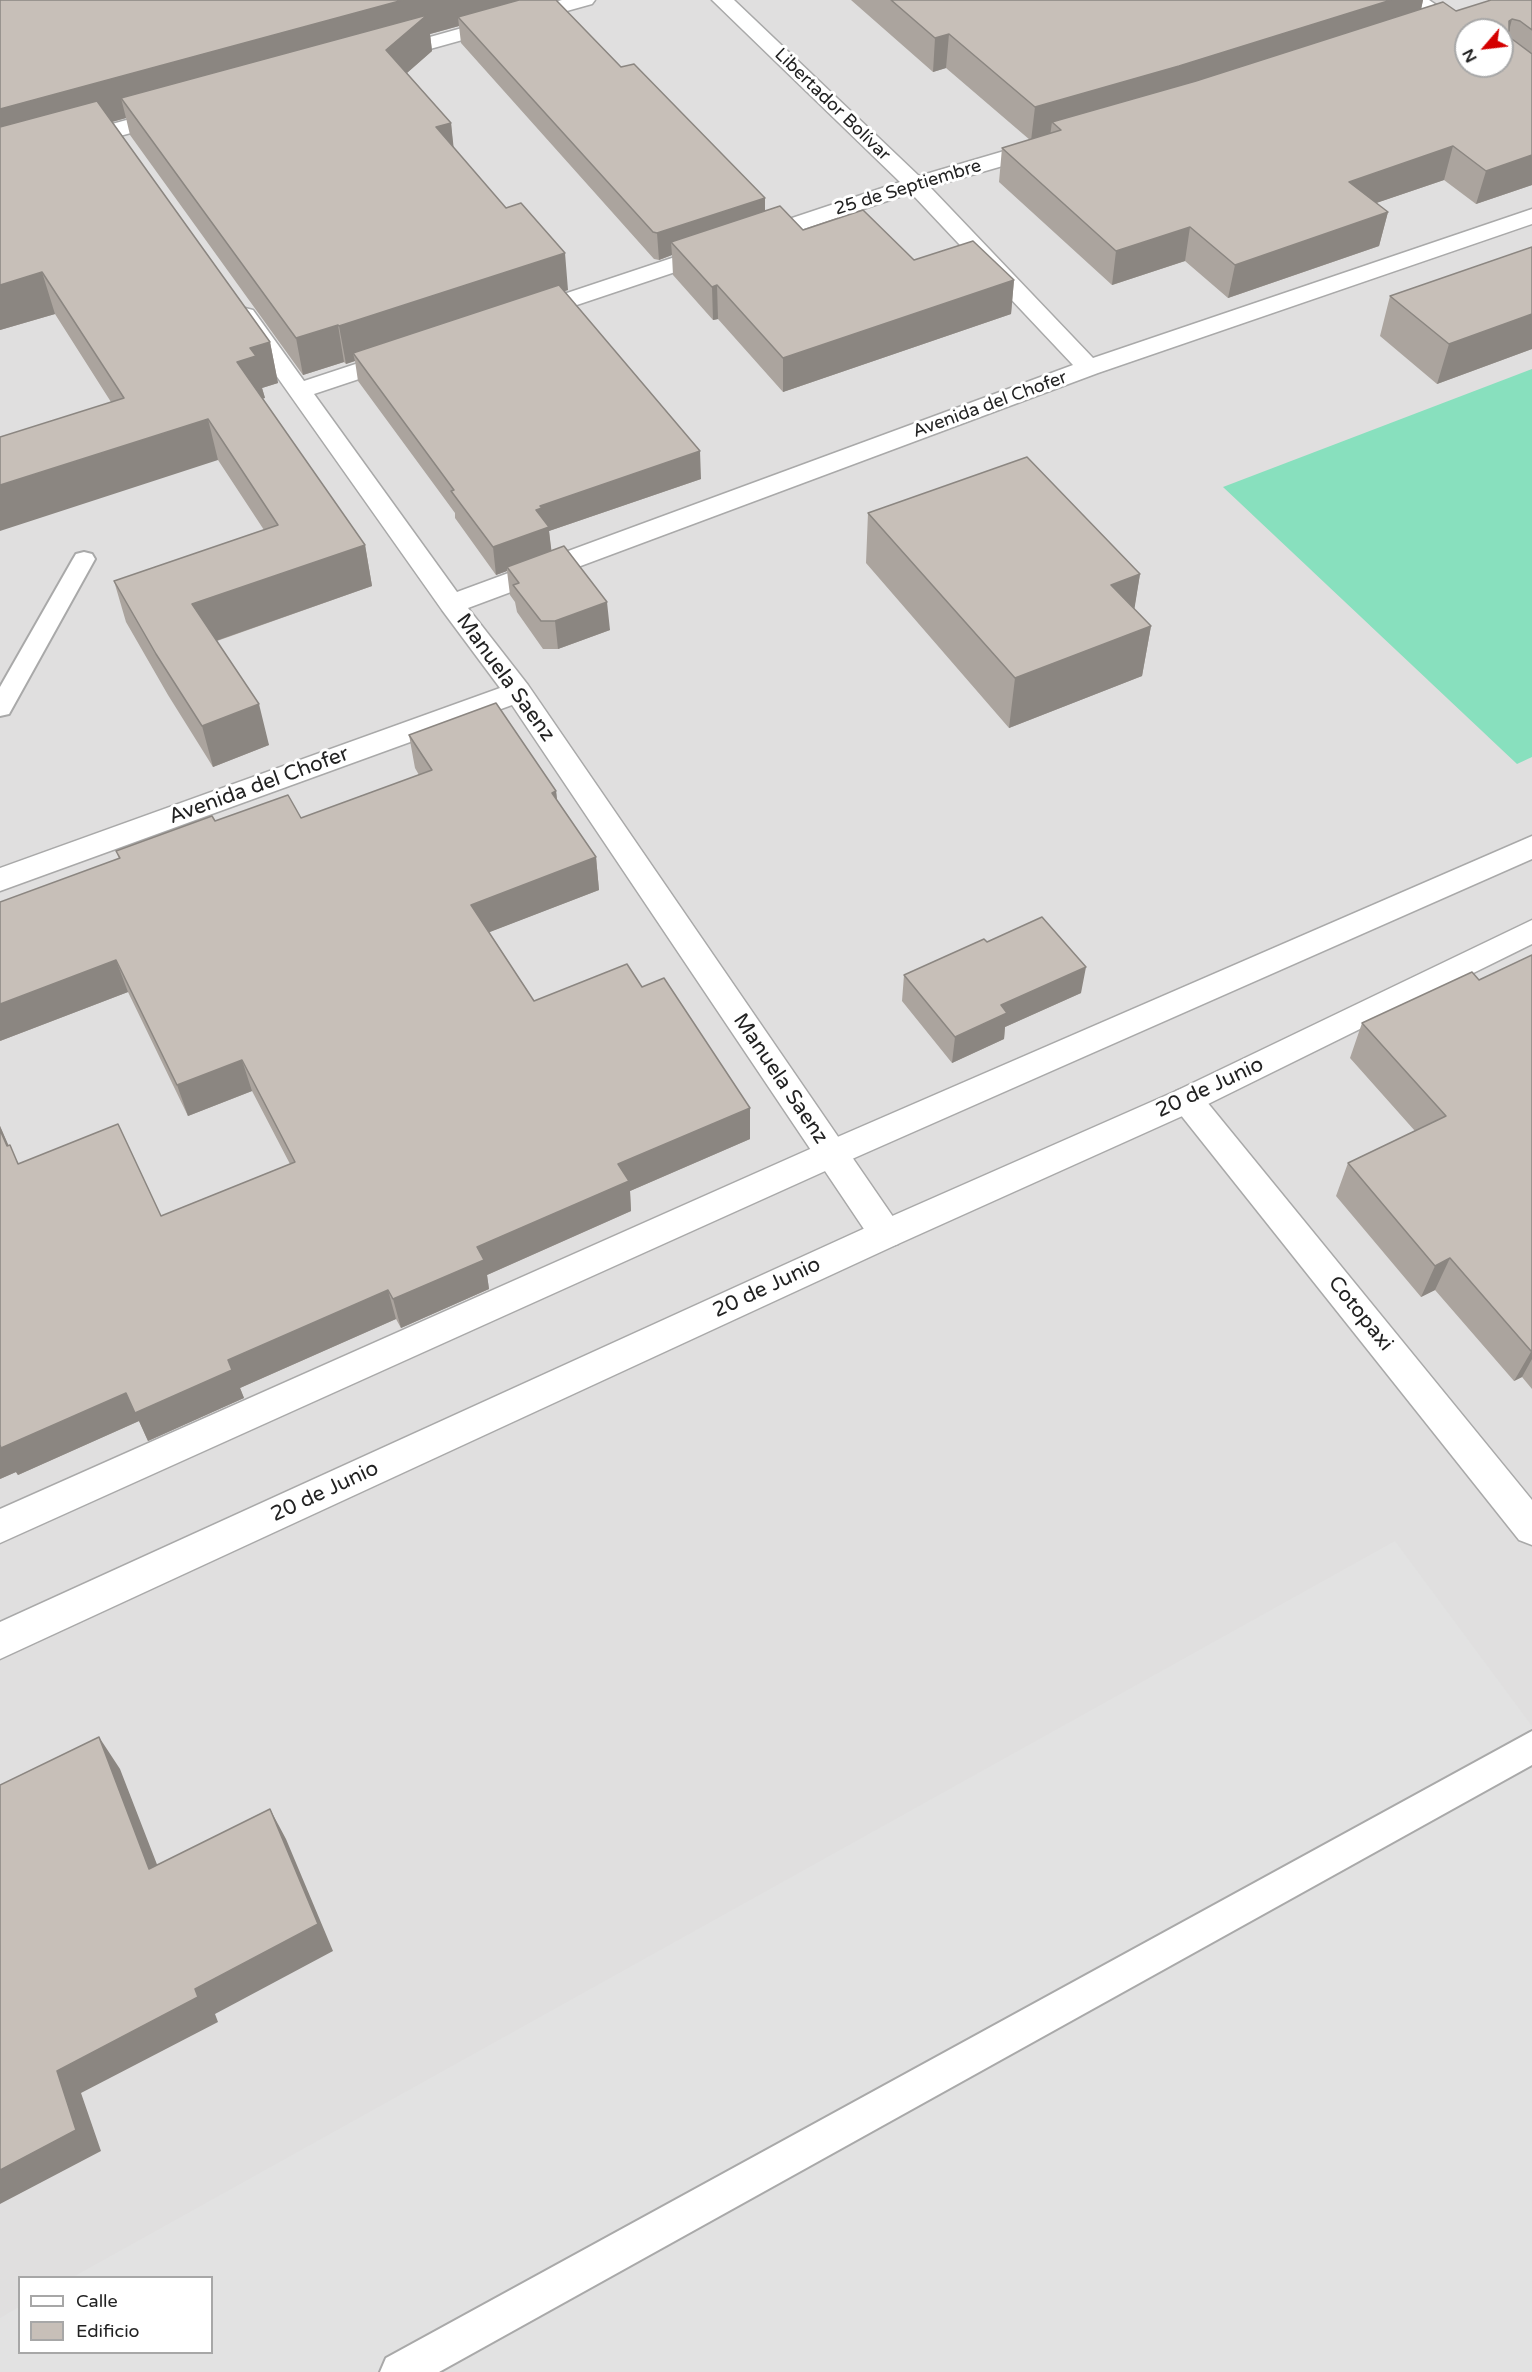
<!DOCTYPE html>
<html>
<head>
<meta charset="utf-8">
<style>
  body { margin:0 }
  #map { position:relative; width:1532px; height:2372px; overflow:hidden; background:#f2efe9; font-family:"Varela Round",sans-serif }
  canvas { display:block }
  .legend { position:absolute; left:18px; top:2276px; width:195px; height:78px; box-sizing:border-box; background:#fff; border:2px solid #a7a7a7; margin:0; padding:8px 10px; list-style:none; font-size:18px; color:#222 }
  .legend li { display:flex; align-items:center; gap:12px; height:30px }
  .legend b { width:30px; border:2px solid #a7a7a7 }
  .north { position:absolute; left:1454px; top:18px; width:60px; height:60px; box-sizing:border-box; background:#fff; border:2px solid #a7a7a7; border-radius:50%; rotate:242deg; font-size:16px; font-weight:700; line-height:24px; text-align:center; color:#222 }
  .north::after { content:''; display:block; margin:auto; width:21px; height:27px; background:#d40000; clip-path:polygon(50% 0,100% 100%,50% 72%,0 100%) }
</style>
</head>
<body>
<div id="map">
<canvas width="1532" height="2372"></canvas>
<ul class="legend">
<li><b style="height:8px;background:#fff"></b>Calle</li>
<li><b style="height:16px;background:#c7bfb8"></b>Edificio</li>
</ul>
<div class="north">N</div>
</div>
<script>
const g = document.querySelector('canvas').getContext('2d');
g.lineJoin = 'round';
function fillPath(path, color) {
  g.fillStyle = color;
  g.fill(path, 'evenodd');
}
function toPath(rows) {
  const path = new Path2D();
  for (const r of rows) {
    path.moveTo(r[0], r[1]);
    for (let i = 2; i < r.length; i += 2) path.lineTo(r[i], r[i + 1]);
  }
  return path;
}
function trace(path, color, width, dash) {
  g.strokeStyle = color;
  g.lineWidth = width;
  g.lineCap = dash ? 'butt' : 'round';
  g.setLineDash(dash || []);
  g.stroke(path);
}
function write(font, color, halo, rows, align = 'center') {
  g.font = font + ' "Varela Round",sans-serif';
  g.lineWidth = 6;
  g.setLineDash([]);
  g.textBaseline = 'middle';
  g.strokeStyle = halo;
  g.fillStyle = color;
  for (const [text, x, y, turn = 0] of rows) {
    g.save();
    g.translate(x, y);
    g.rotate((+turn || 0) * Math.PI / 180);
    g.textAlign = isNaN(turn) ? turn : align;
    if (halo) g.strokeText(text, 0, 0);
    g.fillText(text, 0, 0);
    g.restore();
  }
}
fillPath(toPath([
  [0,0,1532,0,1532,2372,0,2372],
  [1466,30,1502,30,1502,66,1466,66],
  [20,2278,212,2278,212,2352,20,2352]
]), '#e0dfdf');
fillPath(toPath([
  [1532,369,1532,757,1517,764,1223,487]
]), '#88e0be');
fillPath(toPath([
  [1395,1541,1532,1726,1532,2372,0,2372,0,2318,19,2307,20,2352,212,2352,212,2278,73,2277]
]), '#e2e2e2');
const service = toPath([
  [84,552,92,554,95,559,9,714,0,716,0,687,73,559,76,554,84,552],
  [1532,1731,1532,1765,439,2372,380,2372,386,2358,1532,1731]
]);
const minor = toPath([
  [562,0,595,0,592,4,394,59,387,61,380,59,376,55,380,51,562,0],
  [712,0,734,0,919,176,1035,142,1043,140,1051,142,1054,147,1051,152,930,187,1093,358,1532,209,1532,224,1098,373,468,608,528,685,898,1224,903,1234,898,1244,886,1248,874,1244,512,705,0,891,0,868,500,688,442,610,237,320,233,315,237,310,245,308,253,310,304,381,389,353,398,351,407,353,410,358,407,363,314,394,457,592,1073,365,911,193,538,318,530,320,522,318,518,313,522,308,900,182,712,0],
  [1405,0,1429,0,1473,30,1466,30,1466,41,1459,39,1405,0],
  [170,108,178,110,181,115,178,120,0,169,0,155,170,108],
  [1187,1087,1198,1091,1532,1500,1532,1545,1519,1540,1176,1109,1171,1100,1176,1091,1187,1087]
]);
const tertiary = toPath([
  [1532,836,1532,859,843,1163,0,1543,0,1509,819,1145,1532,836],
  [1532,920,1532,944,1198,1109,898,1244,0,1659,0,1622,874,1224,1176,1091,1532,920]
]);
trace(service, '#a9a9a9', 4);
trace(minor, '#a9a9a9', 3);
trace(tertiary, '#a9a9a9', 3);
fillPath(service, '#fff');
fillPath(minor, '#fff');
fillPath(tertiary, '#fff');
fillPath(toPath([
  [0,0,556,0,621,67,765,211,803,230,914,260,1014,280,1011,314,783,392,718,319,713,320,673,275,672,255,659,260,654,259,461,43,459,26,430,34,432,51,407,73,451,123,453,147,568,290,564,291,701,479,549,531,551,551,610,630,558,649,543,649,517,612,515,602,510,595,507,571,496,575,455,518,455,513,358,381,355,361,346,364,344,362,303,375,130,135,126,118,112,122,270,342,278,383,262,388,265,398,262,398,365,545,372,586,217,641,269,745,213,767,168,695,126,622,114,581,264,530,218,460,111,402,55,314,0,330],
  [851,0,1423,0,1421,10,1456,11,1532,0,1532,185,1476,204,1444,180,1376,203,1388,212,1379,246,1228,298,1185,261,1112,285,999,182,1002,148,1030,140,946,68,933,72],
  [1532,247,1532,349,1437,384,1380,336,1390,296],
  [868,513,1140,574,1134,609,1151,626,1142,676,1009,728,866,563],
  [409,735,556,791,557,800,596,857,599,890,489,932,534,1001,642,987,750,1108,750,1139,630,1191,631,1211,487,1275,489,1289,401,1328,396,1319,240,1388,244,1398,148,1441,139,1421,18,1475,16,1472,0,1479,0,1126,8,1145,19,1164,161,1216,290,1164,252,1091,188,1116,128,992,0,1041,119,859,116,851,215,821,301,818,419,775,415,768],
  [987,942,1081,993,1005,1027,1004,1039,952,1063,902,1001,904,975],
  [1532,955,1532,1389,1522,1377,1514,1381,1435,1290,1421,1297,1336,1196,1348,1163,1415,1131,1350,1058,1362,1023,1479,980]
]), '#aba49e');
fillPath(toPath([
  [403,0,537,0,458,17,459,26,430,34,432,51,392,86,121,98,126,118,0,153,0,109],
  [1391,0,1423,0,1418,23,1061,130,1052,122,1050,136,1031,141,1035,107],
  [1512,19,1509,31,1502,56,1502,40,1509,21],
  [949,34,946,68,933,72,935,38],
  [451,123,455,160,436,127],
  [1453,146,1444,180,1341,215,1349,182],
  [1532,155,1532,185,1476,204,1486,171],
  [765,198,765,224,671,242,672,255,659,260,657,233],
  [1388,212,1379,246,1228,298,1235,265],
  [1190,227,1185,261,1112,285,1116,251],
  [565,253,568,290,358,360,353,353,355,361,346,364,339,326],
  [42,272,55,314,0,330,0,285],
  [1014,280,1011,314,783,392,783,358],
  [717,285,718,319,713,320,712,287],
  [1532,314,1532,349,1437,384,1449,344],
  [338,325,344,362,303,375,296,338],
  [270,342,278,383,262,388,265,398,246,404,237,362,250,348],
  [208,419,218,460,0,531,0,485],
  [700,451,701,479,549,531,552,555,507,567,507,571,496,575,493,547,536,510,540,506],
  [365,545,372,586,204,645,192,604],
  [1140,574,1132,624,1111,585],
  [607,602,610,630,558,649,555,621],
  [1151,626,1142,676,1009,728,1015,678],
  [259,704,269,745,213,767,202,726],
  [556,791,560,825,552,793],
  [596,857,599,890,477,937,471,905],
  [116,960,128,992,0,1041,0,1004],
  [1086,967,1081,993,1005,1027,1004,1039,952,1063,955,1037,1001,1005],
  [242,1060,252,1091,188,1116,177,1085],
  [750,1108,750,1139,630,1191,631,1211,487,1275,489,1289,401,1328,393,1299,477,1247,618,1164],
  [0,1126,22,1176,7,1146,0,1130],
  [1450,1258,1435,1290,1421,1297,1435,1266],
  [388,1290,396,1319,240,1388,244,1398,148,1441,139,1421,18,1475,16,1472,0,1479,0,1445,126,1393,228,1360],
  [1532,1350,1532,1359,1522,1377,1514,1381],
  [99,1737,120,1769,170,1898,149,1869],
  [270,1809,286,1839,333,1951,215,2014,218,2022,81,2093,101,2151,0,2204,0,2170,57,2071,195,1989]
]), '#8b8681');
const building = toPath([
  [0,0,403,0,0,109,0,0],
  [519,0,556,0,621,67,634,64,765,198,657,233,653,232,458,17,519,0],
  [891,0,1391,0,1179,66,1035,107,949,34,935,38,891,0],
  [1491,0,1532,0,1532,30,1520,21,1512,19,1509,21,1509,31,1504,33,1532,54,1532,155,1486,171,1453,146,1349,182,1388,212,1235,265,1190,227,1116,251,1002,148,1061,130,1052,122,1196,81,1443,2,1456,11,1491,0],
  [1466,30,1502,30,1502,66,1466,66,1466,30],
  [427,15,386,50,451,123,436,127,506,208,521,203,565,253,339,326,338,325,296,338,121,98,427,15],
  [97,101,270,342,250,348,256,356,237,362,365,545,192,604,259,704,202,726,156,654,114,581,278,525,208,419,0,485,0,437,124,398,42,272,0,285,0,127,97,101],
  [780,206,803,230,863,210,914,260,973,241,1014,280,783,358,717,285,712,287,671,242,780,206],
  [1532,247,1532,314,1449,344,1390,296,1532,247],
  [559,285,700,451,540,506,542,508,536,510,549,527,493,547,451,491,454,490,353,353,559,285],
  [1027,457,1140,574,1111,585,1151,626,1015,678,868,513,1027,457],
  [564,546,607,602,555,621,541,621,513,585,519,583,507,567,564,546],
  [496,703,556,791,552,793,596,857,471,905,534,1001,627,964,642,987,664,978,750,1108,618,1164,629,1181,477,1247,484,1260,393,1299,388,1290,228,1360,232,1370,135,1413,126,1393,1,1448,0,1445,0,1130,7,1146,10,1145,18,1164,118,1124,161,1216,295,1162,242,1060,177,1085,116,960,0,1004,0,902,120,858,116,851,212,816,215,821,288,795,301,818,432,770,409,735,496,703],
  [1042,917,1086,967,1001,1005,1007,1013,955,1037,904,975,984,939,987,942,1042,917],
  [1532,955,1532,1350,1531,1351,1450,1258,1435,1266,1348,1163,1446,1116,1362,1023,1472,972,1479,980,1532,955],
  [99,1737,149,1869,270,1809,318,1924,195,1989,198,1997,57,2071,76,2130,0,2170,0,1785,99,1737]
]);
fillPath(building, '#c7bfb8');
trace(building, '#8b8681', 1.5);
write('18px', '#222', '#fff', [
  ["Libertador Bolívar",832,105,44],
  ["25 de Septiembre",908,188,-17],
  ["Avenida del Chofer",990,405,-20]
]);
write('21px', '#222', '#fff', [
  ["Manuela Saenz",505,678,54],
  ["Avenida del Chofer",259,786,-20],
  ["Manuela Saenz",780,1079,56],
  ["20 de Junio",1210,1088,-25],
  ["20 de Junio",767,1288,-25],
  ["Cotopaxi",1360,1314,51],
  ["20 de Junio",325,1492,-25]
]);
</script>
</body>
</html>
